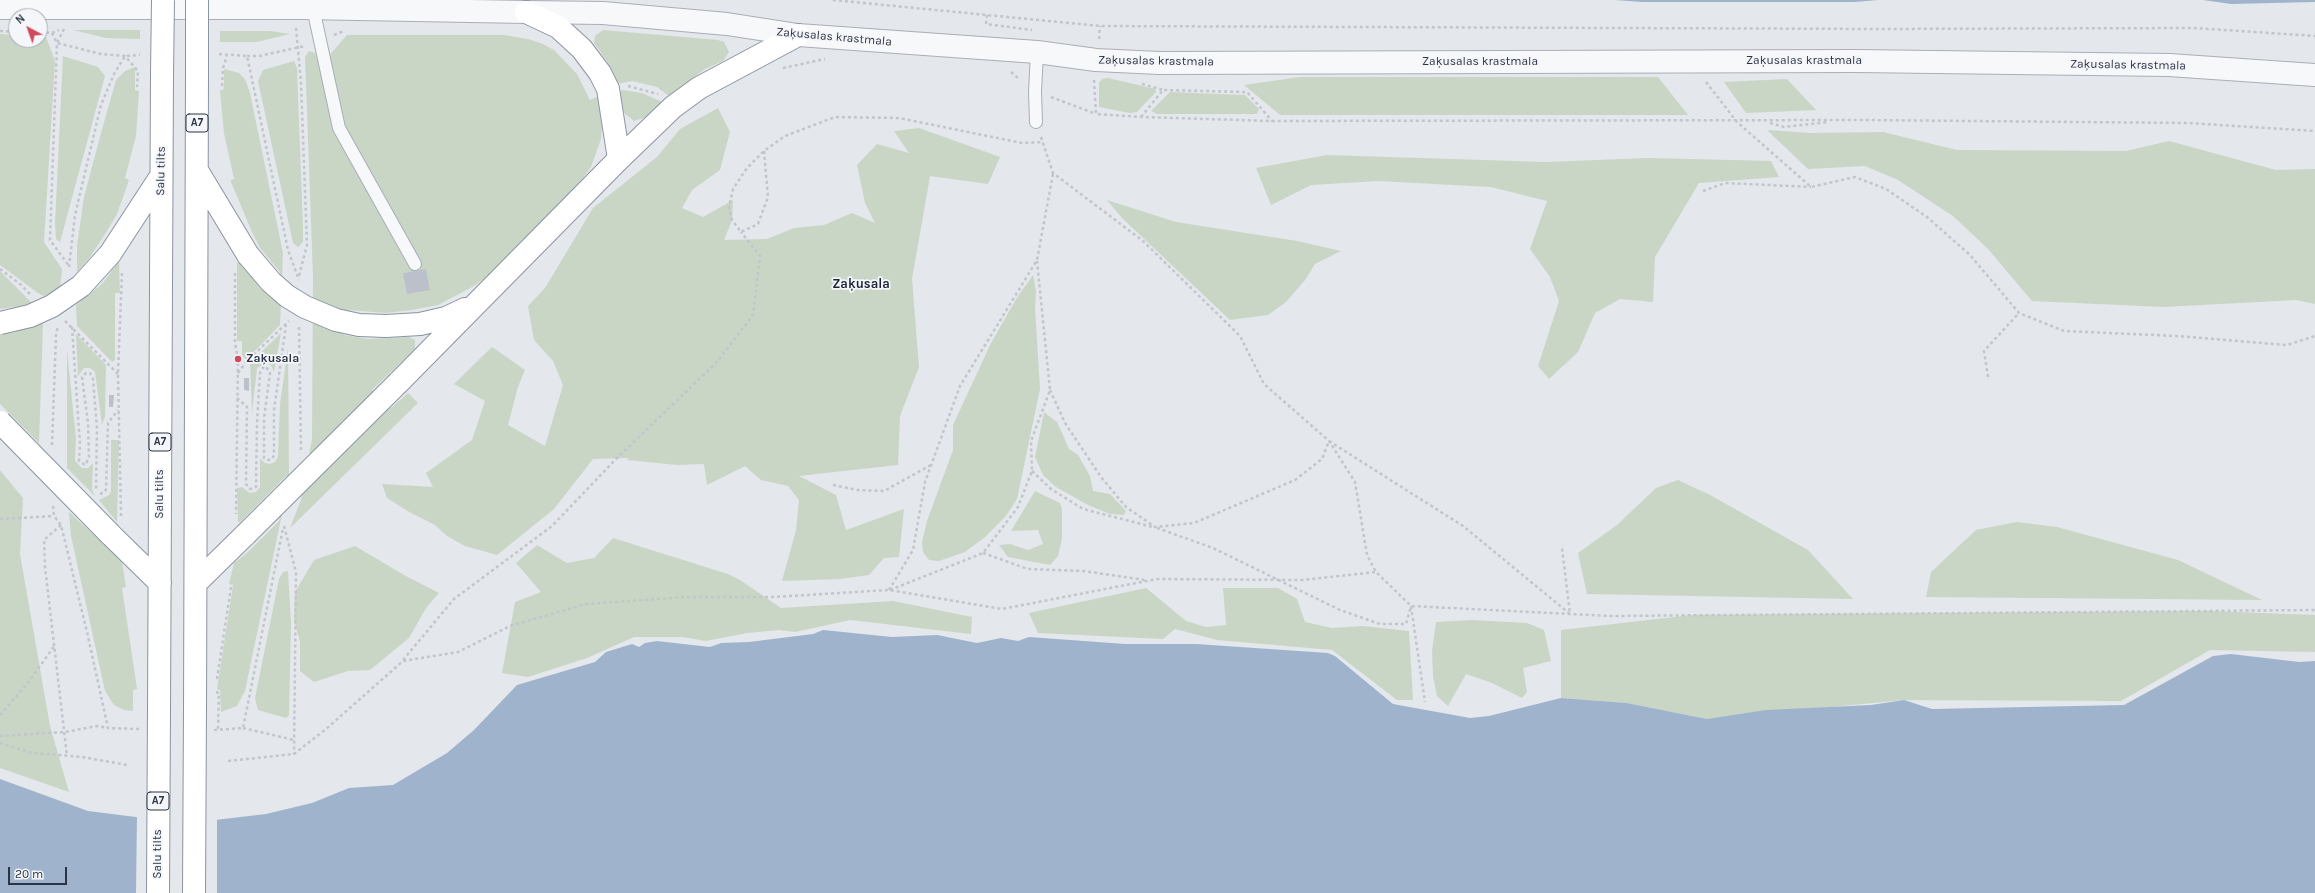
<!DOCTYPE html>
<html>
<head>
<meta charset="utf-8">
<style>
  body { margin:0 }
  #map { position:relative; width:2315px; height:893px; overflow:hidden; background:#e4e7ec; font-family:Karla,sans-serif }
  canvas { display:block }
  .north { position:absolute; left:8px; top:8px; width:40px; height:40px; box-sizing:border-box; background:#f4f6f9; border:1px solid #a4a8b1; border-radius:50%; rotate:319deg; font-size:11px; font-weight:700; line-height:16px; text-align:center; color:#2b3445 }
  .north::after { content:''; display:block; margin:auto; width:14px; height:18px; background:#d1495b; clip-path:polygon(50% 0,100% 100%,50% 72%,0 100%) }
  .scale { position:absolute; left:8px; top:867px; width:59px; height:18px; box-sizing:border-box; border:2px solid #2b3445; border-top:0; padding-left:5px; font-size:12px; line-height:14px; white-space:nowrap; color:#2b3445; -webkit-text-stroke:3px #f4f6f9; paint-order:stroke }
</style>
</head>
<body>
<div id="map">
<canvas width="2315" height="893"></canvas>
<div class="north">N</div>
<div class="scale">20 m</div>
</div>
<script>
const g = document.querySelector('canvas').getContext('2d');
g.lineJoin = 'round';
function fillPath(path, color) {
  g.fillStyle = color;
  g.fill(path, 'evenodd');
}
function toPath(rows) {
  const path = new Path2D();
  for (const r of rows) {
    path.moveTo(r[0], r[1]);
    for (let i = 2; i < r.length; i += 2) path.lineTo(r[i], r[i + 1]);
  }
  return path;
}
function trace(path, color, width, dash) {
  g.strokeStyle = color;
  g.lineWidth = width;
  g.lineCap = dash ? 'butt' : 'round';
  g.setLineDash(dash || []);
  g.stroke(path);
}
function write(font, color, halo, rows, align = 'center') {
  g.font = font + ' Karla,sans-serif';
  g.lineWidth = 3.5;
  g.setLineDash([]);
  g.textBaseline = 'middle';
  g.strokeStyle = halo;
  g.fillStyle = color;
  for (const [text, x, y, turn = 0] of rows) {
    g.save();
    g.translate(x, y);
    g.rotate((+turn || 0) * Math.PI / 180);
    g.textAlign = isNaN(turn) ? turn : align;
    if (halo) g.strokeText(text, 0, 0);
    g.fillText(text, 0, 0);
    g.restore();
  }
}
fillPath(toPath([
  [73,30,140,30,140,39,106,38],
  [603,30,718,40,724,42,729,52,723,61,705,69,669,96,657,87,632,81,616,84,609,64,594,43,595,36],
  [220,31,270,31,290,34,257,42,220,42],
  [0,34,16,35,16,40,40,40,40,37,46,37,55,61,44,242,62,269,61,279,60,288,44,296,38,293,0,265],
  [347,35,504,35,528,39,543,44,554,50,577,74,590,100,599,96,602,124,601,139,591,167,578,185,485,278,474,286,438,305,412,310,386,313,349,310,344,335,368,339,409,337,415,340,415,349,372,390,391,408,408,393,418,403,290,528,301,500,312,439,313,277,305,57,309,51,315,53,344,127,328,57],
  [426,270,430,290,403,273],
  [63,56,98,67,105,76,60,242,56,239,55,223],
  [294,61,297,68,303,227,303,242,298,247,293,243,258,81,263,70],
  [135,67,135,90,139,91,136,136,125,178,129,180,117,214,107,231,90,257,77,272,77,246,84,197,101,133,116,80,125,71],
  [224,69,239,73,245,79,250,93,283,253,280,325,246,360,242,355,242,341,237,341,237,263,241,262,260,288,280,305,280,272,260,248,252,232,231,182,231,180,234,179,224,133,220,90,223,90,224,86],
  [1300,77,1658,77,1688,115,1280,115,1244,85],
  [1108,78,1155,89,1156,92,1137,112,1130,113,1099,107,1099,83,1102,79],
  [1787,79,1816,110,1746,113,1724,82],
  [623,90,642,93,662,102,647,117,634,121,624,113,619,92],
  [1170,92,1245,95,1259,109,1257,114,1157,114,1151,111],
  [718,108,730,132,720,170,692,190,682,208,703,217,733,200,732,220,724,240,767,239,794,228,824,225,852,213,875,223,865,203,857,165,877,144,909,153,894,131,919,128,1000,157,988,184,930,176,912,279,919,367,900,416,898,465,799,476,836,495,846,530,904,509,899,557,884,558,869,575,840,579,782,581,796,530,799,500,788,486,761,480,745,466,707,485,704,464,677,465,627,460,629,458,593,459,554,509,497,555,465,546,447,536,435,525,411,513,387,498,382,484,433,487,426,473,472,440,485,401,454,384,492,347,525,370,518,387,508,425,545,446,563,385,553,361,534,340,528,306,545,288,593,208,657,157,680,129],
  [1767,130,1810,133,1883,132,1957,150,2126,151,2169,141,2276,170,2315,169,2315,304,2296,300,2164,307,2032,301,1988,249,1953,216,1898,180,1865,166,1808,169],
  [1327,155,1545,162,1648,158,1771,161,1779,177,1699,183,1655,257,1653,302,1620,299,1595,313,1578,352,1549,379,1538,366,1559,301,1550,277,1530,249,1547,201,1491,187,1378,181,1311,185,1271,205,1256,168],
  [1107,200,1176,222,1297,241,1341,251,1315,264,1305,280,1286,302,1268,315,1230,320,1122,218],
  [119,261,120,293,115,293,115,360,112,362,77,326,76,305,102,284],
  [0,271,30,301,43,324,39,443,0,404,0,334,16,332,14,307,0,309],
  [1033,275,1036,291,1035,308,1040,389,1017,499,1006,516,985,537,965,552,939,561,929,560,923,552,922,542,927,521,953,450,953,425,991,343,1018,296],
  [281,333,274,372,271,365,265,363,257,368,252,413,250,363],
  [76,334,106,365,105,416,102,425,95,372,90,368,84,368,78,376],
  [288,348,289,473,281,519,245,691,237,706,221,712,220,690,217,689,233,585,229,584,234,563,246,554,279,521,287,475,240,522,238,522,237,488,242,487,250,493,256,492,260,487,260,458,265,463,270,464,275,462,278,456,280,404],
  [67,349,76,439,75,461,82,468,88,468,93,463,92,489,95,496,67,468],
  [1044,412,1057,422,1069,449,1078,455,1090,476,1093,491,1110,494,1126,511,1124,515,1110,514,1088,505,1056,487,1043,475,1035,457],
  [111,440,119,440,117,522,99,500,109,495,111,491],
  [0,470,23,498,20,554,50,726,69,792,0,768],
  [1678,480,1710,495,1808,550,1853,599,1587,594,1578,553,1617,525,1656,488],
  [1035,491,1060,503,1062,509,1062,539,1058,556,1050,565,1008,557,999,545,1010,544,1028,550,1043,544,1038,530,1011,531],
  [69,512,122,561,126,587,122,588,137,689,133,690,133,711,124,710,114,705,105,691,71,536],
  [2017,522,2057,527,2178,560,2262,600,1926,597,1931,572,1976,530],
  [613,538,728,574,740,580,781,608,893,601,972,617,971,634,850,620,795,632,779,630,747,633,706,641,682,637,634,637,587,658,528,677,502,673,515,602,541,592,516,563,537,545,567,563,594,558],
  [355,546,404,575,439,593,426,608,409,638,370,670,348,671,314,682,300,671,300,641,294,621,295,592,314,560],
  [288,571,291,623,289,715,286,718,258,710,255,698,279,579,283,572],
  [1146,588,1186,621,1206,627,1226,625,1223,588,1278,588,1297,599,1305,622,1332,628,1363,626,1409,631,1413,700,1397,700,1332,650,1217,640,1175,629,1163,639,1038,633,1029,613],
  [2209,611,2315,615,2315,652,2210,650,2121,701,1904,700,1707,719,1627,703,1561,698,1561,630,1692,615],
  [1472,620,1527,623,1544,630,1551,661,1523,668,1527,692,1522,698,1492,683,1466,674,1448,706,1437,696,1433,676,1432,651,1436,622]
]), '#c9d6c5');
fillPath(toPath([
  [1615,0,1878,0,1855,2,1642,2],
  [2203,0,2315,0,2315,2,2231,4],
  [823,630,892,637,937,635,977,643,1001,638,1018,641,1029,637,1125,644,1196,644,1328,653,1335,656,1393,704,1470,718,1489,716,1561,698,1627,703,1707,719,1766,710,1871,705,1904,700,1932,709,2124,705,2213,656,2231,654,2299,662,2315,661,2315,893,0,893,0,779,88,811,136,817,215,820,266,814,312,803,349,788,393,785,447,753,474,730,517,685,595,662,606,652,632,644,639,647,645,643,657,641,710,647,721,643,749,642,813,634]
]), '#9fb4cc');
fillPath(toPath([
  [137,815,217,818,217,893,136,893]
]), '#e4e7ec');
fillPath(toPath([
  [426,269,430,290,407,294,403,273],
  [244,378,249,378,249,391,244,390],
  [109,395,114,395,113,407,109,407]
]), '#bbc0ca');
const service = toPath([
  [313,8,339,128,415,264],
  [1036,122,1035,92,1037,52]
]);
const minor = toPath([
  [526,12,603,13,727,24,798,35,1037,52,1096,60,1159,63,1856,61,2169,65,2315,75]
]);
const tertiary = toPath([
  [0,8,302,8,526,12]
]);
const trunk = toPath([
  [619,159,673,107,699,88,798,35],
  [198,172,248,255],
  [110,254,161,176],
  [386,326,420,324,446,318,465,309],
  [398,383,619,159,608,89,600,73,582,49,558,27,526,12],
  [110,534,160,583],
  [197,582,246,534],
  [159,709,162,74],
  [195,709,197,75]
]);
trace(service, '#a9aeb7', 14);
trace(minor, '#a9aeb7', 24);
trace(tertiary, '#a9aeb7', 24);
trace(trunk, '#8b94a3', 24);
trace(toPath([
  [833,0,1100,26,1878,29,2194,28,2315,36],
  [987,15,986,24,1032,30],
  [296,28,301,83,307,245,299,276],
  [64,29,57,43,50,240,69,266],
  [0,31,16,32],
  [40,32,52,33,57,43,101,54,125,56,138,71,137,87],
  [52,33,59,30],
  [334,35,344,31],
  [1099,39,1100,26],
  [219,54,247,56,288,250,299,280],
  [247,56,259,56,305,46],
  [783,68,825,59],
  [1011,72,1019,79],
  [1094,80,1096,114,1141,117,1272,121,1864,120,2188,123,2315,131],
  [1706,82,1737,122,1811,187,1855,177,1886,189,1927,217,1970,255,2019,313,2064,331,2177,336,2287,345,2315,336],
  [1142,84,1163,90],
  [222,86,223,68,227,56],
  [628,86,658,94],
  [1051,97,1096,114],
  [1141,117,1163,90,1247,92,1272,121],
  [1770,123,1784,127,1828,122],
  [1041,137,1053,173,1143,241,1240,336,1264,384,1329,441,1355,482,1367,555,1376,572,1411,606,1611,616,2315,610],
  [764,151,768,197,758,224,741,232,732,220,729,207,733,189,747,168,764,151,785,136,835,117,899,118,1022,143,1043,142],
  [1703,191,1725,183,1811,187],
  [69,267,75,215,101,105,114,74,125,56,140,55],
  [0,269,20,284,30,294],
  [235,273,235,343,238,359,236,514],
  [65,321,118,374],
  [72,327,80,445,79,461,85,465,89,458,88,423,82,377,86,373,90,373,93,379,97,428,96,489],
  [299,327,301,450],
  [238,373,247,361,289,321],
  [1988,377,1984,351,2019,313],
  [1050,390,1065,423,1101,477,1126,507,1155,527,1194,523,1295,480,1322,459,1329,441,1463,526,1570,614,1562,548],
  [237,398,247,407,246,484,250,489,256,487,257,423,260,373,264,366,269,370,270,373,264,418,264,458,268,460,272,459,274,455,274,410,286,325],
  [52,445,56,335,58,326],
  [1032,471,1051,489,1083,509,1153,527],
  [833,485,858,490,884,491,931,465],
  [100,494,105,492,106,489,108,423,118,410],
  [53,506,54,516,61,525,87,632,108,728,139,729],
  [121,516,118,374,122,273],
  [0,519,54,516],
  [61,525,44,540,45,567,67,756],
  [284,526,296,572,294,754],
  [1157,528,1213,548,1340,610,1380,624,1406,624,1411,606,1425,702],
  [983,553,1028,569,1083,571,1145,580],
  [889,590,913,550,925,482,960,386,1037,260,1053,174],
  [890,590,983,553,1018,507,1032,471,1031,441,1050,390,1037,261],
  [403,660,454,599,552,526,616,459,717,362,753,315,760,256,741,232],
  [217,679,231,587],
  [216,692,219,693,218,729],
  [0,715,28,683,55,645],
  [243,728,294,740],
  [214,730,243,728,283,528],
  [0,736,65,732,97,726,108,728],
  [0,743,32,753,82,757,127,765],
  [228,761,294,754,326,729,403,661,458,652,510,626,586,604,686,597,773,597,889,590,1002,609,1157,579,1302,580,1376,572]
]), '#c2c5cb', 2.5, [3, 3]);
trace(service, '#f7f8fa', 12);
trace(minor, '#f7f8fa', 22);
trace(tertiary, '#f7f8fa', 22);
trace(trunk, '#fff', 22);
const trunkBridge = toPath([
  [162,74,163,0],
  [197,75,197,0],
  [248,255,271,282,287,296,305,307,336,320,359,325,386,326],
  [0,323,30,316,52,306,81,286,110,254],
  [0,422,110,534],
  [246,534,398,383],
  [158,893,159,709],
  [194,893,195,709]
]);
trace(trunkBridge, '#8b94a3', 24, []);
trace(trunkBridge, '#fff', 22);
for (const [x, y, r, color] of [
  [238,359,4,"#d1495b"]
]) {
  const dot = new Path2D();
  dot.arc(x, y, r, 0, 2 * Math.PI);
  g.fillStyle = color;
  g.fill(dot);
  trace(dot, '#f4f6f9', 1.5);
}
for (const [x, y, w] of [
  [197,123,22],
  [160,442,22],
  [158,801,22]
]) {
  const box = new Path2D();
  box.roundRect(x - w / 2, y - 9, w, 18, 3);
  g.fillStyle = '#f4f6f9';
  g.fill(box);
  trace(box, '#2b3445', 1);
}
write('bold 11px', '#2b3445', null, [
  ["A7",197,123],
  ["A7",160,442],
  ["A7",158,801]
]);
write('12px', '#2b3445', '#f4f6f9', [
  ["Zaķusalas krastmala",834,37,5],
  ["Zaķusalas krastmala",1156,61,1],
  ["Zaķusalas krastmala",1804,61],
  ["Zaķusalas krastmala",1480,62],
  ["Zaķusalas krastmala",2128,65,1],
  ["Salu tilts",161,171,-89],
  ["Salu tilts",160,494,-90],
  ["Salu tilts",158,854,-90]
]);
write('bold 12px', '#2b3445', '#f4f6f9', [
  ["Zaķusala",246,359]
], 'left');
write('bold 13px', '#1d2536', '#f4f6f9', [
  ["Zaķusala",861,284]
]);
</script>
</body>
</html>
